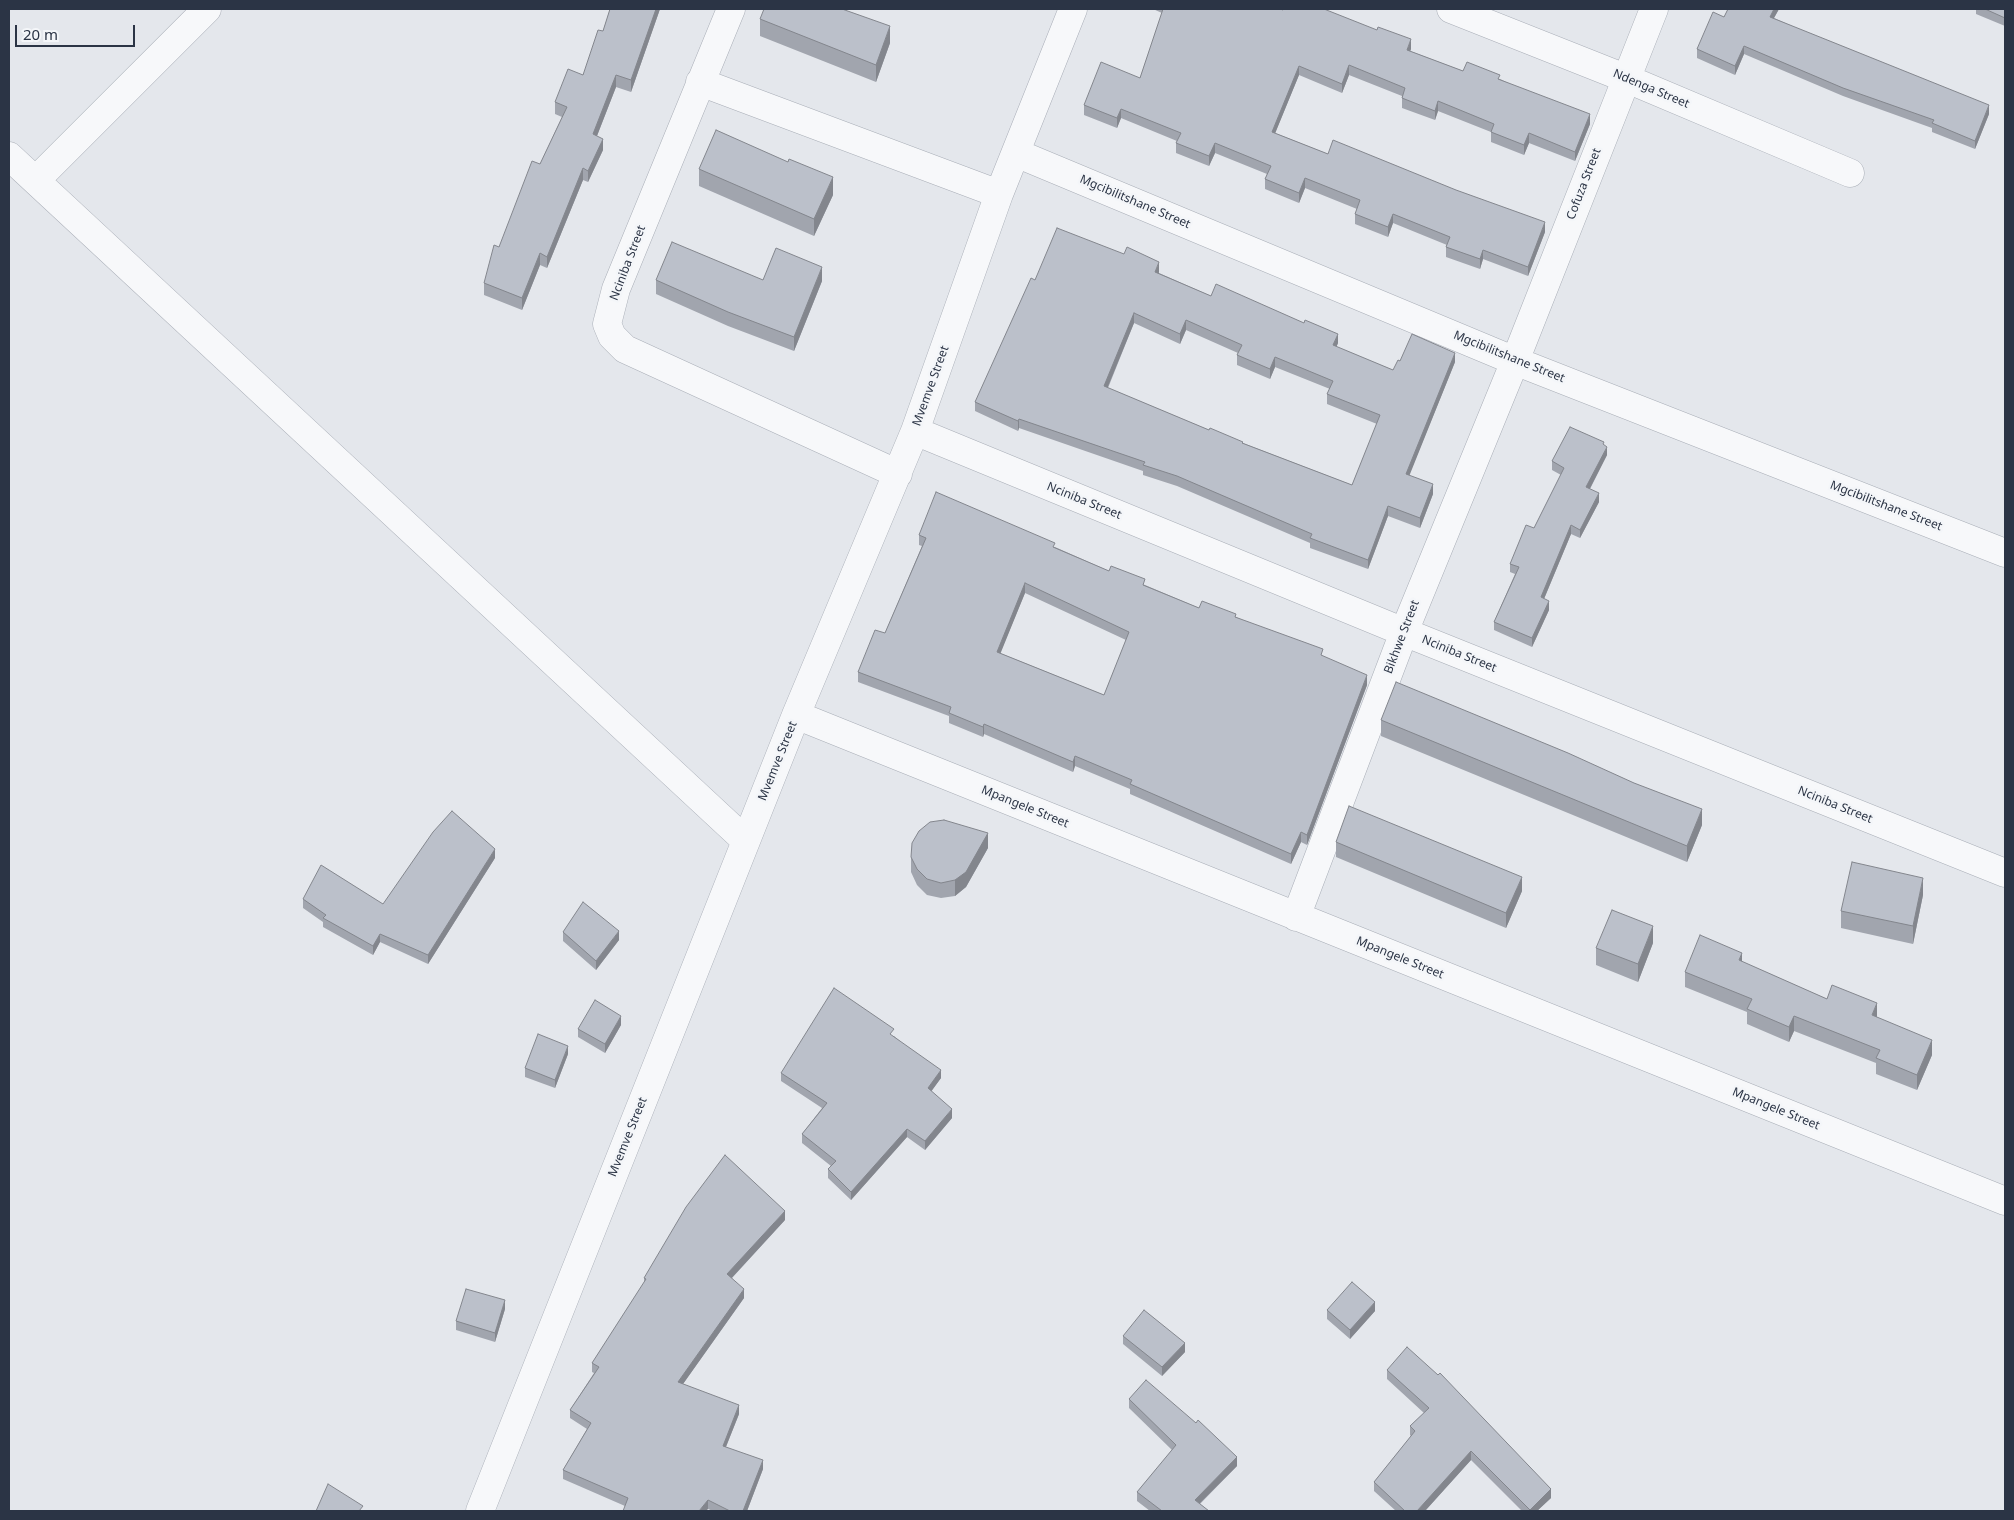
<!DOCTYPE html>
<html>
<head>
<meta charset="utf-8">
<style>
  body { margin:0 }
  #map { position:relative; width:2014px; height:1520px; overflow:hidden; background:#e4e7ec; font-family:"Noto Sans",sans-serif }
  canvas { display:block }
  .frame { position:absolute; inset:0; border:10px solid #2b3445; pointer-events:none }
  .scale { position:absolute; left:15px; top:25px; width:120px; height:22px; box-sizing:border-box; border:2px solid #2b3445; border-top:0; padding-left:6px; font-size:15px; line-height:18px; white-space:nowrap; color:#2b3445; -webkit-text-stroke:4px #f4f6f9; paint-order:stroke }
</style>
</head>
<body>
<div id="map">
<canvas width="2014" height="1520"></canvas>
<div class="frame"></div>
<div class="scale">20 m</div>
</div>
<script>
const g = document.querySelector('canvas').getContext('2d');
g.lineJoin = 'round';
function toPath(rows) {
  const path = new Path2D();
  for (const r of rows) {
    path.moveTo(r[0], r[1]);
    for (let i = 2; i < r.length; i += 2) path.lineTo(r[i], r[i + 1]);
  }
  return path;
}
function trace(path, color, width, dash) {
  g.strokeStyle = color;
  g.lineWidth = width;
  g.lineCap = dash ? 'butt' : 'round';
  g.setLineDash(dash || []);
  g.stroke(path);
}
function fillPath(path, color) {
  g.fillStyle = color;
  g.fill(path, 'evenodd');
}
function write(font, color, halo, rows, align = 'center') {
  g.font = font + ' "Noto Sans",sans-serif';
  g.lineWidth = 5;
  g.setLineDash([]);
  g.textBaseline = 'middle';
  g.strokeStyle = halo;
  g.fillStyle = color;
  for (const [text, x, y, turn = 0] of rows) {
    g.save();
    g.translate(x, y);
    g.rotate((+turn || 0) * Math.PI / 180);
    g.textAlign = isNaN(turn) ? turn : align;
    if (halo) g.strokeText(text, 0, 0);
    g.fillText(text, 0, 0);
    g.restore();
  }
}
const street = toPath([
  [731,9,616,289,607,324,612,336,625,349,898,474],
  [1451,9,1625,78,1850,173],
  [700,82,999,194],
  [1016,153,1515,361,2005,553],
  [9,156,746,841],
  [36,180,207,9],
  [915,431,1404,632,2005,873],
  [796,715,2005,1201],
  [1296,917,1404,632,1515,361,1654,9],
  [480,1511,796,715,915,431,999,194,1073,9]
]);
trace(street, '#a9aeb7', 29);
trace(street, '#f7f8fa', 28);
fillPath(toPath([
  [610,9,660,9,631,92,616,87,597,136,603,150,588,182,583,180,547,268,540,265,522,310,484,295,484,283,499,247,540,164,562,117,555,114,555,102,583,75,603,31],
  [1153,9,1280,9,1411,49,1410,51,1463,71,1500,79,1590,124,1575,161,1529,143,1524,155,1491,142,1491,132,1438,111,1435,120,1402,108,1402,96,1349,75,1342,93,1299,75,1275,133,1328,154,1545,232,1528,276,1483,259,1480,269,1446,257,1446,247,1447,245,1393,223,1388,237,1355,224,1355,214,1357,209,1305,188,1299,203,1265,189,1265,179,1267,174,1215,153,1209,166,1176,153,1176,143,1177,141,1121,118,1117,128,1084,115,1084,105,1140,78,1162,13],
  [1728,9,1779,9,1774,18,1989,114,1975,149,1932,132,1932,128,1843,96,1744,54,1735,75,1697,58,1697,49,1724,17],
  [1976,9,2005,9,2005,26,1976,14],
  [760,19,890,43,876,82,760,36],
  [699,169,833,195,814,236,699,186],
  [1124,254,1159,272,1159,273,1211,296,1338,343,1336,347,1393,370,1400,361,1455,362,1409,475,1433,494,1420,528,1388,516,1368,569,1310,548,1310,543,1177,486,1143,475,1143,471,1019,428,1018,431,975,411,975,402,1035,280],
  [1134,323,1180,344,1186,330,1238,353,1237,355,1237,365,1270,379,1275,367,1330,389,1327,394,1327,404,1377,424,1352,485,1209,430,1108,388],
  [656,280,763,280,822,281,794,351,728,326,656,294],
  [1604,445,1607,455,1590,489,1599,502,1580,538,1571,534,1544,599,1549,610,1532,647,1494,630,1494,622,1515,574,1510,572,1510,564,1534,528,1561,475,1552,470,1552,461],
  [919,535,1055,547,1109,571,1145,585,1199,608,1236,617,1323,656,1367,685,1307,845,1301,842,1291,864,1130,794,1130,789,1075,766,1073,772,984,734,983,737,949,723,949,716,858,682,858,672,885,633,922,546,919,545],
  [1025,593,1126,640,1104,695,1000,653],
  [1381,720,1702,825,1687,862,1381,736],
  [1336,842,1522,891,1506,928,1336,857],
  [988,848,966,887,955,896,941,898,927,895,917,885,911,872,911,857],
  [495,858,428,964,380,942,373,955,323,927,323,922,303,908,303,899,383,904],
  [1923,895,1913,944,1841,928,1841,911],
  [563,932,619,940,596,970,563,941],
  [1653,943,1638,982,1596,965,1596,948],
  [1742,962,1827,999,1877,1017,1932,1055,1917,1090,1876,1074,1876,1063,1794,1031,1789,1042,1747,1024,1747,1012,1685,987,1685,972],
  [621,1025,605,1053,578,1037,578,1029],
  [894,1036,941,1078,931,1091,952,1118,925,1150,907,1137,851,1200,828,1178,828,1169,831,1166,802,1143,802,1134,822,1108,781,1081,781,1073],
  [568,1054,555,1088,525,1077,525,1068],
  [785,1220,732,1278,744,1298,683,1384,739,1414,726,1447,763,1469,747,1511,713,1511,708,1509,625,1506,563,1479,563,1470,587,1429,570,1418,570,1410,594,1373,592,1372,592,1363,644,1283,644,1278],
  [505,1309,495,1342,456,1330,456,1321],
  [1327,1310,1375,1311,1350,1339,1327,1319],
  [1123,1336,1185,1352,1162,1376,1123,1344],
  [1387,1370,1551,1498,1537,1511,1522,1511,1471,1460,1425,1511,1396,1511,1374,1491,1374,1482,1411,1436,1410,1435,1410,1426,1424,1413,1387,1379],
  [1129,1399,1237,1466,1200,1504,1209,1511,1150,1511,1137,1501,1137,1492,1172,1450,1129,1408]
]), '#a1a5ae');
fillPath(toPath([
  [656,9,660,9,631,92,631,80],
  [1774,9,1779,9,1770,25,1770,17],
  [890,26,890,43,876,82,876,65],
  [1411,39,1411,49,1407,59,1407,50],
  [1744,46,1744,54,1735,75,1735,66],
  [1349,65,1349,75,1342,93,1342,84],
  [1299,66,1299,75,1272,141,1272,132],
  [616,75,616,87,593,146,593,134],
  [1438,101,1438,111,1435,120,1435,111],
  [1989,105,1989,114,1975,149,1975,141],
  [1121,109,1121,118,1117,128,1117,118],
  [1590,114,1590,124,1575,161,1575,152],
  [1529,133,1529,143,1524,155,1524,145],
  [603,139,603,150,588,182,588,171],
  [1215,143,1215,153,1209,166,1209,156],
  [583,168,583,180,547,268,547,257],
  [833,177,833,195,814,236,814,219],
  [1305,178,1305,188,1299,203,1299,193],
  [1393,214,1393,223,1388,237,1388,227],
  [1545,222,1545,232,1528,276,1528,267],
  [1483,250,1483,259,1480,269,1480,259],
  [540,253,540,265,522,310,522,298],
  [1159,262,1159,272,1155,281,1155,272],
  [822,267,822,281,794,351,794,337],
  [1134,313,1134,323,1104,396,1104,386],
  [1186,320,1186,330,1180,344,1180,334],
  [1338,334,1338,343,1333,355,1333,345],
  [1455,353,1455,362,1406,484,1406,474],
  [1275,357,1275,367,1270,379,1270,369],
  [1019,419,1019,428,1018,431,1018,421],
  [1607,447,1607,455,1586,496,1586,487],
  [1433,484,1433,494,1420,528,1420,518],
  [1599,493,1599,502,1580,538,1580,530],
  [1388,506,1388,516,1368,569,1368,560],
  [1571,525,1571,534,1541,606,1541,597],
  [1025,583,1025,593,997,662,997,652],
  [1549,601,1549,610,1532,647,1532,638],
  [1367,675,1367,685,1307,845,1307,835],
  [984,724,984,734,983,737,983,727],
  [1075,756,1075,766,1073,772,1073,762],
  [1702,809,1702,825,1687,862,1687,846],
  [1301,832,1301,842,1291,864,1291,854],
  [988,833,988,848,966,887,955,896,955,880],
  [495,849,495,858,428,964,428,955],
  [1522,877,1522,891,1506,928,1506,913],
  [1923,878,1923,895,1913,944,1913,926],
  [1653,926,1653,943,1638,982,1638,964],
  [619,931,619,940,596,970,596,961],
  [380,934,380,942,373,955,373,946],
  [1742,953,1742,968,1739,960],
  [1877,1003,1877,1018,1872,1015],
  [621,1016,621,1025,605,1053,605,1044],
  [1794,1016,1794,1031,1789,1042,1789,1027],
  [1932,1040,1932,1055,1917,1090,1917,1075],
  [568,1046,568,1054,555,1088,555,1080],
  [941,1070,941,1078,928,1096,928,1088],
  [952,1109,952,1118,925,1150,925,1141],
  [907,1129,907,1137,851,1200,851,1192],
  [785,1211,785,1220,727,1283,727,1274],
  [744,1289,744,1298,678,1391,678,1382],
  [505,1300,505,1309,495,1342,495,1333],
  [1375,1302,1375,1311,1350,1339,1350,1330],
  [1185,1343,1185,1352,1162,1376,1162,1367],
  [739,1405,739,1414,723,1454,723,1446],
  [1471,1451,1471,1460,1425,1511,1417,1511],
  [1237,1457,1237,1466,1195,1508,1195,1500],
  [763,1460,763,1469,747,1511,743,1511],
  [1551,1489,1551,1498,1537,1511,1530,1511,1530,1510],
  [708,1500,708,1509,706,1511,699,1511]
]), '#83868d');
const building = toPath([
  [610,9,656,9,631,80,616,75,593,134,603,139,588,171,583,168,547,257,540,253,522,298,484,283,494,245,499,247,532,161,540,164,567,107,555,102,568,69,583,75,598,30,603,31,610,9],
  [764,9,842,9,890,26,876,65,760,19,764,9],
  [1163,9,1280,9,1283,10,1283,9,1324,9,1377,30,1378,27,1411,39,1407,50,1463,71,1467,62,1500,75,1498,79,1590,114,1575,152,1529,133,1524,145,1491,132,1494,124,1438,101,1435,111,1402,98,1405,88,1349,65,1342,84,1299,66,1272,132,1328,154,1333,140,1456,190,1545,222,1528,267,1483,250,1480,259,1446,247,1450,237,1393,214,1388,227,1355,214,1360,200,1305,178,1299,193,1265,179,1271,166,1215,143,1209,156,1176,143,1181,133,1121,109,1117,118,1084,105,1101,62,1140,78,1163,9],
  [1728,9,1774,9,1770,17,1989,105,1975,141,1932,123,1934,120,1843,88,1744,46,1735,66,1697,49,1713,12,1724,17,1728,9],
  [1985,9,2005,9,2005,18,1985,9],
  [716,130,788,162,789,159,833,177,814,219,699,169,716,130],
  [1057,228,1124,254,1127,247,1159,262,1155,272,1211,296,1216,284,1304,323,1305,320,1338,334,1333,345,1393,370,1398,360,1400,361,1412,334,1455,353,1406,474,1433,484,1420,518,1388,506,1368,560,1310,538,1312,534,1177,476,1143,465,1145,462,1019,419,1018,421,975,402,1031,278,1035,280,1057,228],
  [1134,313,1180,334,1186,320,1242,345,1237,355,1270,369,1275,357,1333,381,1327,394,1380,415,1352,485,1242,443,1243,442,1210,428,1209,430,1104,386,1134,313],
  [672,242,763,280,776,248,822,267,794,337,728,312,656,280,672,242],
  [1570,427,1604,442,1603,444,1607,447,1586,487,1599,493,1580,530,1571,525,1541,597,1549,601,1532,638,1494,622,1519,567,1510,564,1526,525,1534,528,1564,468,1552,461,1570,427],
  [936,492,1055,543,1053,547,1109,571,1111,566,1145,579,1143,585,1199,608,1202,601,1236,614,1235,617,1323,649,1321,655,1367,675,1307,835,1301,832,1291,854,1130,784,1132,780,1075,756,1073,762,984,724,983,727,949,713,951,707,858,672,875,630,885,633,926,538,919,535,936,492],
  [1025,583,1129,632,1104,695,997,652,1025,583],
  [1396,682,1568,753,1634,783,1702,809,1687,846,1381,720,1396,682],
  [1349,806,1522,877,1506,913,1336,842,1349,806],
  [452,811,495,849,428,955,380,934,373,946,323,918,326,915,303,899,321,865,383,904,433,832,452,811],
  [944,820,988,833,966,872,955,880,941,883,927,879,917,869,911,857,912,843,919,831,930,822,944,820],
  [1852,862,1923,878,1913,926,1841,911,1852,862],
  [583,902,619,931,596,961,563,932,583,902],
  [1612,910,1653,926,1638,964,1596,948,1612,910],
  [1700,935,1742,953,1739,960,1827,999,1832,985,1877,1003,1872,1015,1932,1040,1917,1075,1876,1058,1880,1050,1794,1016,1789,1027,1747,1009,1752,999,1685,972,1700,935],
  [834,988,894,1029,890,1034,941,1070,928,1088,952,1109,925,1141,907,1129,851,1192,828,1169,836,1161,802,1134,827,1103,781,1073,834,988],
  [595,1000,621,1016,605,1044,578,1029,595,1000],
  [538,1034,568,1046,555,1080,525,1068,538,1034],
  [725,1155,785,1211,727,1274,744,1289,678,1382,739,1405,723,1446,763,1460,743,1511,730,1511,708,1500,699,1511,623,1511,628,1498,563,1470,591,1423,570,1410,599,1367,592,1363,646,1279,644,1278,686,1207,725,1155],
  [1352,1282,1375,1302,1350,1330,1327,1310,1352,1282],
  [466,1289,505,1300,495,1333,456,1321,466,1289],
  [1144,1310,1185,1343,1162,1367,1123,1336,1144,1310],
  [1407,1347,1438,1375,1440,1373,1551,1489,1530,1510,1471,1451,1417,1511,1405,1511,1374,1482,1415,1431,1410,1426,1429,1408,1387,1370,1407,1347],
  [1146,1380,1196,1423,1198,1420,1237,1457,1195,1500,1209,1511,1162,1511,1137,1492,1176,1445,1129,1399,1146,1380],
  [328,1484,363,1506,359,1511,316,1511,328,1484]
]);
fillPath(building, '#bbc0ca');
trace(building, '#83868d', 1);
write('12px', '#2b3445', '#f4f6f9', [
  ["Ndenga Street",1651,89,23],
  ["Cofuza Street",1584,184,-69],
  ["Mgcibilitshane Street",1135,202,23],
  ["Nciniba Street",628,263,-69],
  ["Mgcibilitshane Street",1509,357,22],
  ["Mvemve Street",931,386,-70],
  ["Nciniba Street",1084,501,22],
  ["Mgcibilitshane Street",1886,506,21],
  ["Bikhwe Street",1402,637,-69],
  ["Nciniba Street",1459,654,22],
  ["Mvemve Street",778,761,-68],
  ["Nciniba Street",1835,805,22],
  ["Mpangele Street",1025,807,22],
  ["Mpangele Street",1400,958,22],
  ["Mpangele Street",1776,1109,22],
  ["Mvemve Street",628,1137,-68]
]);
</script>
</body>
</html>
